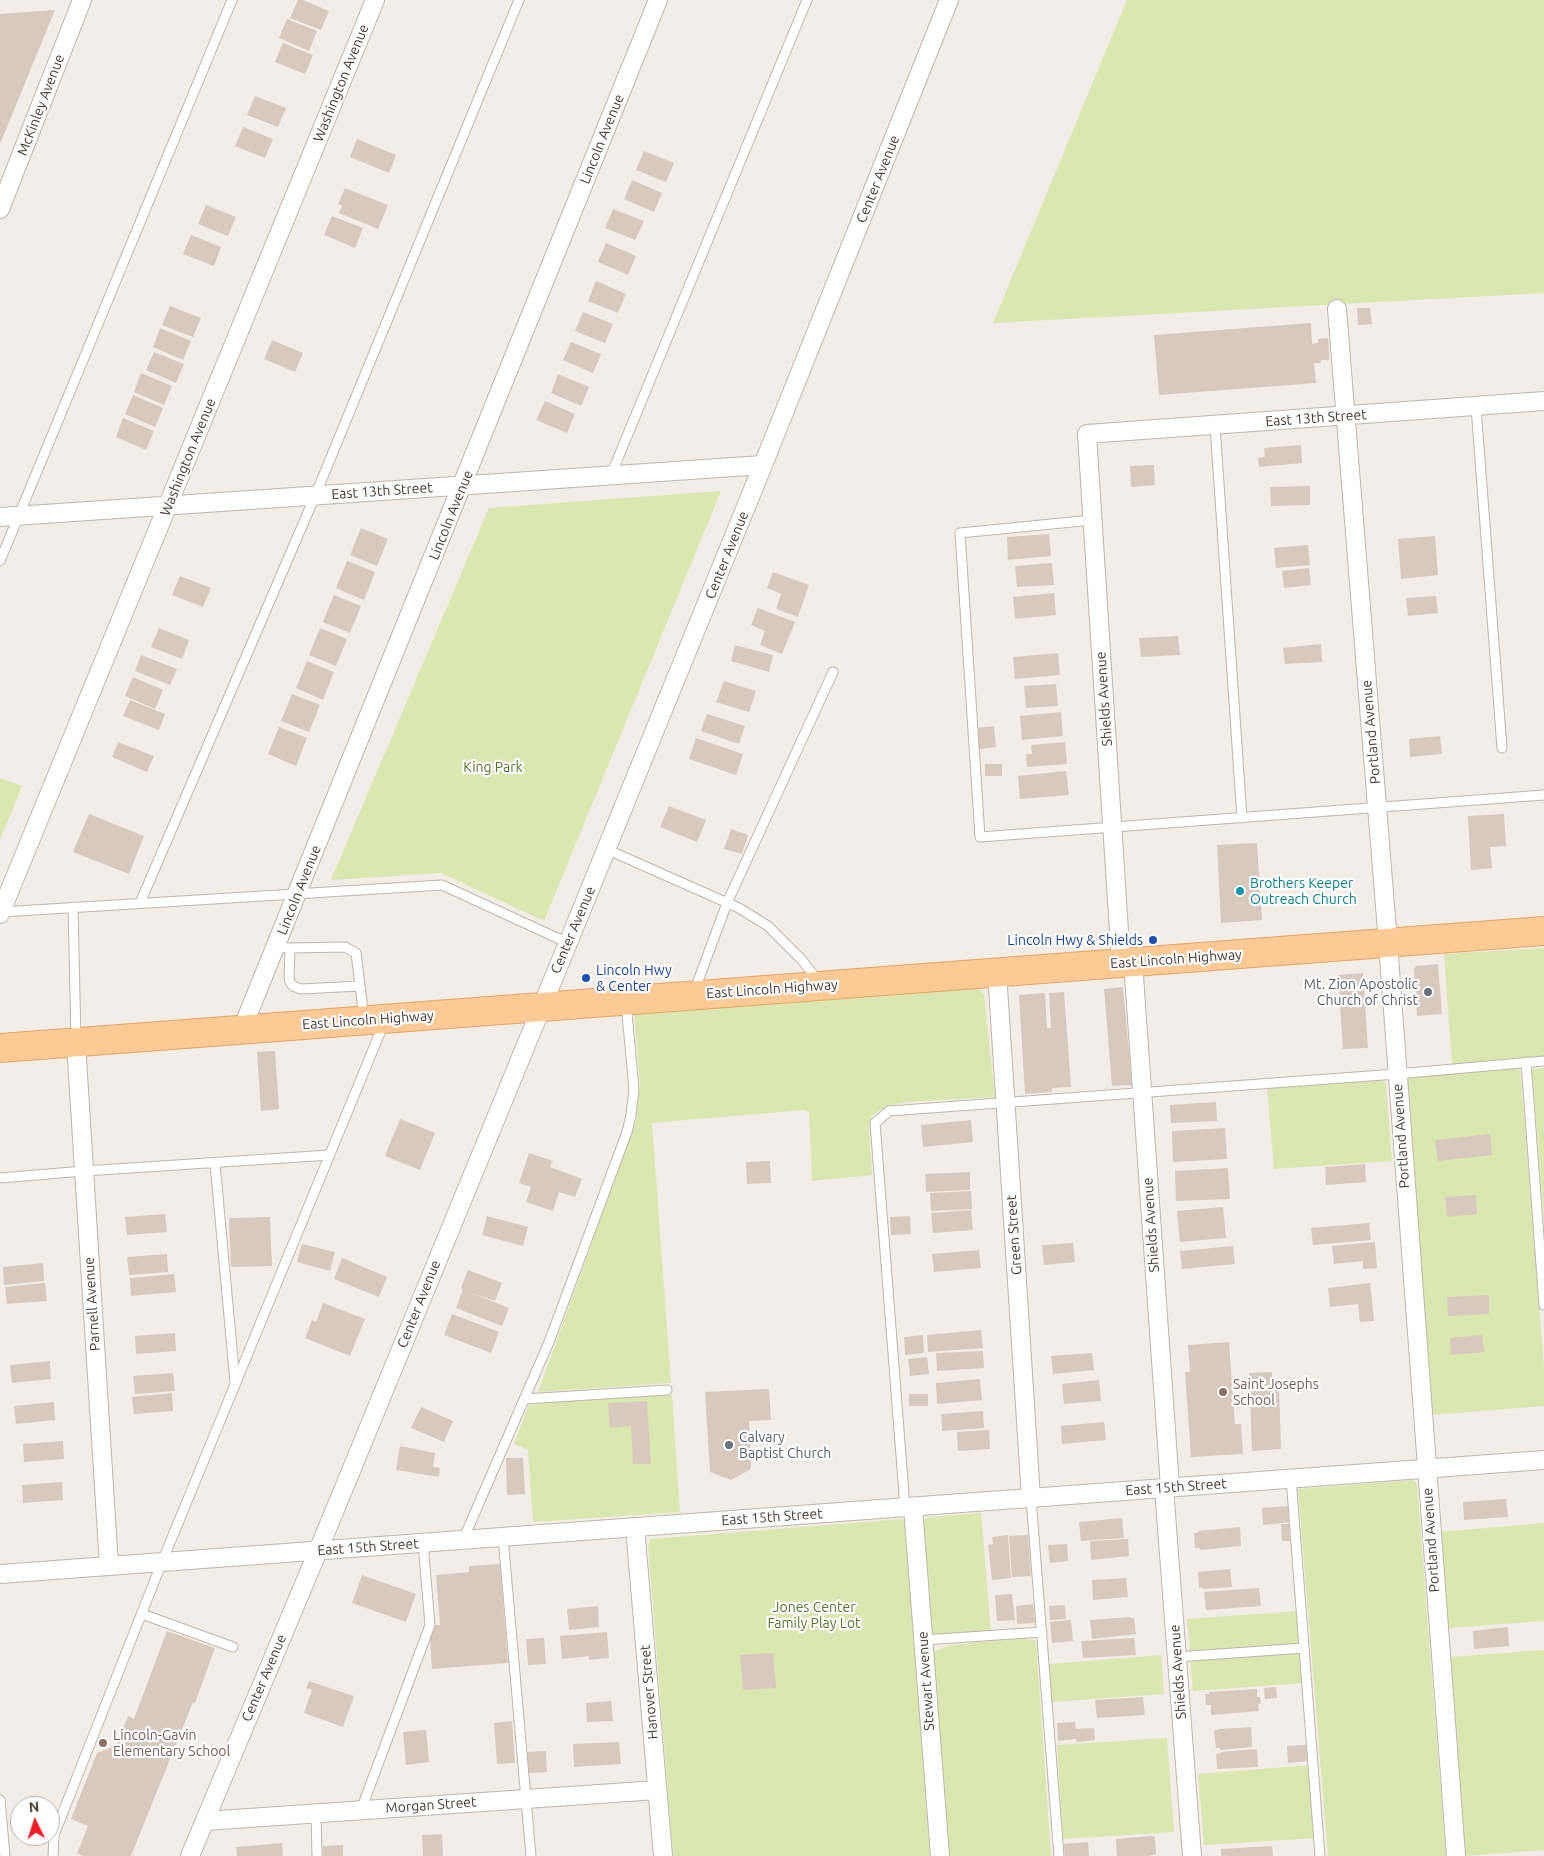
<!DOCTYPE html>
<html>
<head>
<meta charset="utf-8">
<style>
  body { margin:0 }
  #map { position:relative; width:1544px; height:1856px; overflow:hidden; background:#f3ede7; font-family:Ubuntu,sans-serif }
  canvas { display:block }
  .north { position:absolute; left:10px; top:1796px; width:50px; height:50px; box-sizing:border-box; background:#fff; border:1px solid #b5b1af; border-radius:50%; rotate:356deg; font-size:14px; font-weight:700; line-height:20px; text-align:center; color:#463c36 }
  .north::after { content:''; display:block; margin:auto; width:18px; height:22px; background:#f71a27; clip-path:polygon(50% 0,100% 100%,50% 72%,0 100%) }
</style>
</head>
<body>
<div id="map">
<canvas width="1544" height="1856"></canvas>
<div class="north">N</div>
</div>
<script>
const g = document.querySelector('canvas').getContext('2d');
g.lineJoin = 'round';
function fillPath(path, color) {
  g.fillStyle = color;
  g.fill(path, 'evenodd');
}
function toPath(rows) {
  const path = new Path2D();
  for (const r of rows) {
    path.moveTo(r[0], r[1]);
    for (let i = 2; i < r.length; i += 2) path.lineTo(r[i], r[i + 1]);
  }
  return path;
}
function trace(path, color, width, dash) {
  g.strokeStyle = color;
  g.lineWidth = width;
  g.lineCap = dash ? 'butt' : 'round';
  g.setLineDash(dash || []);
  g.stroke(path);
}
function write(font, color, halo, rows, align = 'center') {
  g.font = font + ' Ubuntu,sans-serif';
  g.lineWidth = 4.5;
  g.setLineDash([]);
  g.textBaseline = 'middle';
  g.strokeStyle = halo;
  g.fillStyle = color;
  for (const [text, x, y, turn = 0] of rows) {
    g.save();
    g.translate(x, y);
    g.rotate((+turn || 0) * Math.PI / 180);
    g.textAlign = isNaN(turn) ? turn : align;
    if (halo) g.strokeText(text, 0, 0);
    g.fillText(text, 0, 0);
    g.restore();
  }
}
fillPath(toPath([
  [1127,0,1544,0,1544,293,993,323],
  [721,491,544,921,441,873,331,880,489,508],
  [0,778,22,786,0,840],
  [1544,948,1544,1057,1452,1065,1444,954],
  [977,987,984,995,995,1097,908,1102,887,1106,878,1111,871,1118,869,1126,872,1175,812,1181,809,1112,804,1110,652,1123,671,1383,538,1392,636,1121,640,1084,634,1013],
  [1517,1068,1520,1070,1521,1077,1544,1367,1544,1406,1431,1415,1405,1081,1407,1078],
  [1544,1068,1544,1221,1532,1069],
  [1382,1079,1386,1084,1392,1161,1274,1169,1267,1088],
  [672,1395,680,1512,533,1522,528,1450,514,1444,529,1405,553,1402],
  [1413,1480,1417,1484,1446,1856,1328,1856,1298,1489],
  [981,1513,991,1632,931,1635,923,1524,924,1520,929,1517],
  [903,1519,905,1523,930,1856,673,1856,648,1546,651,1539],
  [1544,1523,1544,1621,1448,1628,1440,1532],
  [1299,1611,1301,1645,1190,1651,1187,1619],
  [1024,1638,1036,1641,1051,1856,948,1856,933,1652,950,1645],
  [1544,1650,1544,1850,1465,1856,1450,1657],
  [1301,1653,1303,1683,1193,1691,1190,1659],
  [1161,1655,1164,1694,1052,1702,1049,1664],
  [1167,1738,1174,1832,1063,1839,1057,1745],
  [1311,1765,1315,1838,1204,1845,1198,1774]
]), '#dae7b0');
fillPath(toPath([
  [298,0,303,0,329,11,321,30,290,18],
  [55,10,0,144,0,14],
  [287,19,317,31,309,51,279,38],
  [283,43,313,55,305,74,275,62],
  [255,96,286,108,278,127,247,115],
  [243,127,273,139,265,158,235,146],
  [357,139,396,155,389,173,350,157],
  [644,151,674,163,666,182,636,170],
  [632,180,662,193,654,212,624,199],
  [345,188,388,205,378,229,339,213,342,206,338,204],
  [206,205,236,217,228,236,198,224],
  [613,209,644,221,635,240,605,228],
  [332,216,363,228,355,248,324,235],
  [191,235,221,247,214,266,183,254],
  [606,243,636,256,628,275,598,262],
  [596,281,626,294,618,313,588,301],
  [170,306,201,318,193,337,162,325],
  [1357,308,1370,308,1372,324,1358,325],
  [583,312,613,324,605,343,575,331],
  [1311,323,1312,344,1318,343,1318,339,1328,338,1329,351,1329,360,1321,360,1321,363,1314,363,1316,383,1159,395,1154,335],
  [160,328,191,341,183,360,153,347],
  [272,340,303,353,295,372,264,359],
  [571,342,601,354,593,373,563,360],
  [154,352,184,364,176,383,146,370],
  [141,373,172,386,164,405,134,392],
  [558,374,589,387,581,406,551,393],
  [133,395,163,408,155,427,125,414],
  [545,401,575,414,567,433,536,420],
  [123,418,154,431,146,450,116,437],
  [1301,445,1302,463,1259,467,1258,458,1265,457,1264,448],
  [1154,465,1155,485,1131,487,1130,466],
  [1310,486,1310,505,1271,506,1270,487],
  [361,528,388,539,377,566,350,555],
  [1049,534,1051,556,1008,560,1007,537],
  [1435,536,1438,575,1401,579,1398,539],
  [1308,545,1310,565,1276,568,1274,548],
  [347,561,375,572,364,600,336,588],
  [1052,563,1054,585,1017,587,1015,566],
  [1309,568,1311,585,1284,588,1282,571],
  [773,572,809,585,798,617,776,609,781,594,767,588],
  [180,576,211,588,203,607,172,595],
  [1054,593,1056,615,1015,619,1013,597],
  [334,595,361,606,350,633,323,622],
  [1436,596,1438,613,1408,616,1406,598],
  [758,608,795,622,782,654,760,645,765,631,751,625],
  [159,628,189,640,182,659,151,647],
  [320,628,347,639,336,666,309,655],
  [1178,636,1180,655,1141,657,1139,638],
  [1321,644,1322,662,1285,664,1283,648],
  [735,645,773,655,769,672,731,661],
  [1058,653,1060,675,1015,679,1013,657],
  [141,655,177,669,170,685,135,671],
  [307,661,334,672,323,700,296,688],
  [133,677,163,690,155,709,125,696],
  [724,681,756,691,749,712,716,702],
  [1056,684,1058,706,1026,708,1024,686],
  [292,694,320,705,309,732,281,721],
  [130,700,165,714,159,730,123,716],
  [1061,712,1063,736,1022,740,1020,716],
  [707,714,745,726,739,744,701,731],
  [994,726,996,747,979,749,977,728],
  [279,727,307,738,296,766,268,754],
  [1440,736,1442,754,1410,757,1409,739],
  [696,738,743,754,736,775,689,759],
  [118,742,154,756,147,772,112,757],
  [1065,742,1067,764,1027,767,1026,754,1032,754,1031,745],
  [985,764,1002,764,1002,776,985,776],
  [1066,771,1069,795,1020,799,1018,776],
  [669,806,706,820,697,842,660,827],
  [89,814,144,836,129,874,73,852],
  [1504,814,1506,846,1490,847,1492,868,1471,870,1468,816],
  [731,829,748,835,742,854,724,849],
  [1257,843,1262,920,1221,923,1217,845],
  [1438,964,1442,1014,1417,1016,1414,969,1416,966],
  [1363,973,1368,1048,1343,1049,1338,975],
  [1123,987,1132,1085,1112,1086,1104,989],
  [1064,992,1071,1087,1052,1088,1052,1092,1025,1094,1019,995,1045,993,1047,1028,1051,1028,1049,993],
  [275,1051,279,1109,261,1111,257,1052],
  [1216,1102,1217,1121,1171,1123,1170,1105],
  [400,1119,435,1133,420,1170,385,1156],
  [971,1120,973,1142,923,1147,921,1125],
  [1225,1128,1227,1159,1173,1162,1172,1131],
  [1490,1134,1492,1155,1438,1161,1435,1140],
  [529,1153,553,1161,550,1167,582,1179,575,1197,559,1192,553,1211,526,1202,531,1187,519,1183],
  [770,1161,771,1183,747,1184,746,1162],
  [1365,1164,1366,1182,1326,1185,1325,1167],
  [1228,1168,1230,1199,1176,1201,1175,1171],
  [970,1172,970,1190,926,1192,925,1174],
  [971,1191,972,1209,931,1211,930,1193],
  [1476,1195,1477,1214,1447,1217,1445,1197],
  [1223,1207,1226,1238,1180,1242,1177,1211],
  [971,1210,973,1230,933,1233,931,1213],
  [165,1214,167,1232,127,1235,125,1217],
  [487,1216,528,1227,523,1246,482,1235],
  [910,1216,911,1234,891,1235,890,1217],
  [270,1217,272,1266,231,1267,229,1218],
  [1369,1223,1371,1240,1313,1245,1311,1228],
  [1375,1242,1377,1268,1363,1269,1363,1261,1334,1264,1332,1246],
  [1073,1243,1075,1262,1044,1265,1042,1245],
  [302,1244,335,1252,330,1271,297,1262],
  [1233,1246,1235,1264,1182,1269,1180,1251],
  [979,1250,981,1268,934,1272,932,1254],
  [167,1254,168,1272,129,1275,127,1257],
  [342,1258,387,1277,379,1297,334,1279],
  [43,1263,44,1281,4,1285,3,1267],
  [468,1270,502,1283,495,1301,469,1292,509,1308,502,1326,456,1308,463,1289,461,1288],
  [174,1274,176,1292,131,1296,130,1278],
  [45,1283,47,1301,7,1304,5,1287],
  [1370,1283,1374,1321,1360,1322,1358,1304,1330,1307,1328,1288],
  [1489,1295,1489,1314,1448,1316,1447,1297],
  [323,1303,365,1319,350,1356,305,1338,312,1320,316,1322],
  [452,1314,499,1332,491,1353,444,1335],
  [981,1330,983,1348,928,1352,927,1335],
  [175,1333,176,1351,136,1354,135,1336],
  [923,1335,924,1353,905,1355,904,1337],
  [1482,1335,1484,1352,1451,1355,1450,1338],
  [1229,1342,1235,1424,1241,1424,1243,1454,1191,1457,1185,1372,1190,1372,1188,1345],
  [983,1351,984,1368,937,1371,936,1353],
  [1092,1353,1094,1370,1053,1374,1051,1356],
  [927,1357,929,1374,910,1376,908,1359],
  [50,1361,51,1379,12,1383,10,1365],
  [1272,1372,1273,1390,1279,1389,1281,1449,1252,1451,1249,1373],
  [173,1373,175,1391,135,1394,133,1376],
  [980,1379,982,1400,937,1404,936,1383],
  [1099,1380,1101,1401,1064,1404,1062,1384],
  [769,1389,771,1420,749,1421,751,1469,731,1480,710,1472,705,1392],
  [172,1393,173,1411,134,1414,132,1397],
  [909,1394,928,1394,928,1406,909,1406],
  [647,1401,651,1464,633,1464,631,1426,610,1428,608,1403],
  [54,1402,55,1420,16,1424,14,1406],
  [421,1407,453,1421,444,1442,411,1428],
  [983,1411,984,1428,942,1431,941,1414],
  [1104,1422,1106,1440,1062,1444,1061,1426],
  [989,1430,990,1449,958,1451,957,1432],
  [63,1441,64,1459,24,1462,23,1444],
  [400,1446,435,1453,433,1467,440,1468,439,1477,396,1470],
  [506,1458,523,1458,525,1494,507,1495],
  [62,1482,63,1500,23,1503,22,1485],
  [1506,1499,1508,1517,1464,1520,1463,1502],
  [1288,1506,1289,1522,1263,1525,1262,1508],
  [1122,1518,1124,1538,1081,1541,1079,1522],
  [1281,1524,1289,1524,1290,1541,1282,1541],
  [1240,1527,1241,1546,1200,1550,1200,1548,1195,1548,1194,1533,1199,1532,1199,1531],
  [1008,1535,1011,1578,992,1580,988,1545,993,1544,992,1537],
  [1028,1535,1031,1576,1012,1577,1009,1536],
  [1128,1539,1129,1556,1091,1560,1090,1541],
  [1067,1544,1068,1561,1050,1563,1048,1545],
  [500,1564,508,1663,432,1669,429,1625,440,1625,436,1575,469,1572,469,1566],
  [1230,1569,1232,1587,1203,1589,1203,1587,1199,1588,1198,1572],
  [362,1575,416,1594,406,1622,352,1603],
  [1126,1578,1128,1597,1093,1600,1092,1580],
  [1259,1588,1261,1606,1206,1610,1204,1592],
  [1012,1594,1015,1620,997,1621,995,1595],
  [1033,1604,1035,1623,1017,1624,1016,1606],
  [1065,1605,1066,1619,1050,1620,1049,1606],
  [598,1606,599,1627,569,1630,567,1609],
  [1130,1617,1130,1618,1134,1618,1136,1634,1092,1639,1090,1620],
  [1071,1620,1073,1641,1052,1643,1050,1622],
  [1508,1627,1509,1646,1474,1649,1473,1631],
  [167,1631,215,1648,195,1703,193,1702,131,1856,83,1856,77,1853,88,1826,71,1819,97,1753,116,1746,128,1716,134,1719],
  [607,1632,609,1658,589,1660,589,1656,562,1659,560,1636],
  [544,1638,546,1664,528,1665,526,1639],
  [1134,1638,1136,1655,1083,1658,1081,1641],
  [773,1653,776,1688,743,1690,740,1655],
  [309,1681,354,1696,343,1727,304,1713,312,1690,306,1688],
  [1276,1687,1277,1698,1265,1699,1264,1688],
  [1257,1689,1257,1697,1260,1697,1261,1704,1258,1704,1259,1711,1211,1715,1211,1705,1206,1705,1205,1694,1209,1694,1209,1692],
  [1143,1697,1145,1715,1097,1718,1095,1700],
  [611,1701,613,1721,587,1722,586,1703],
  [512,1721,515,1763,497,1764,494,1723],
  [1075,1722,1076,1729,1094,1728,1095,1740,1077,1742,1076,1739,1058,1741,1057,1723],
  [1251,1727,1252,1747,1220,1750,1220,1748,1216,1748,1214,1731,1220,1729],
  [426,1730,429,1762,406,1765,403,1732],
  [619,1742,621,1764,574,1767,573,1744],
  [1306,1745,1307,1761,1288,1763,1287,1746],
  [1257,1749,1258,1767,1217,1769,1216,1754,1221,1753,1221,1752],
  [546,1751,547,1772,529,1773,527,1752],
  [442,1834,443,1856,423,1856,422,1835],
  [1151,1836,1155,1837,1156,1854,1148,1856,1117,1856,1116,1839],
  [1088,1842,1089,1856,1065,1856,1064,1844],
  [282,1843,283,1856,237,1856,236,1847],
  [343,1845,343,1856,323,1856,323,1846],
  [1272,1846,1273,1856,1221,1856,1221,1849]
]), '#d8c9bf');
const lane = toPath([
  [1476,407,1502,748],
  [1215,426,1242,818],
  [611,475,807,0],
  [1092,520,960,533,980,837,1544,795],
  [0,561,232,0],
  [606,849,739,908,768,926,802,960,819,982],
  [140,903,315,496,519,0],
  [73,907,76,1040],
  [1,912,442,885,568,943],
  [276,947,290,948,345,947,356,953,364,1018],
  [290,948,289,977,290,982,293,986,301,989,360,986],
  [694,992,727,903,833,672],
  [1526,1062,1544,1305],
  [215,1163,235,1382],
  [0,1178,84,1171,330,1155],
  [525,1399,667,1390],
  [1291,1478,1320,1856],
  [1031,1498,1059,1856],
  [905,1507,875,1123,889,1111,1397,1074,1544,1061],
  [503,1537,531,1856],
  [463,1540,549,1342,627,1132,631,1115,634,1089,626,1003],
  [142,1614,233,1647],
  [923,1640,1042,1632],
  [1177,1657,1304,1648],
  [0,1800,5,1856],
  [361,1810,430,1625,423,1543],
  [316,1813,317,1856],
  [53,1856,54,1835,162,1562,384,1023]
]);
const street = toPath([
  [0,209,82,0],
  [1337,309,1388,943,1456,1856],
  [0,517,763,465],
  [0,914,375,0],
  [1133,962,1170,1487],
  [1121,963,1087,434,1544,401],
  [997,972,1031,1498],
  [242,1029,658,0],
  [76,1043,109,1566],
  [1164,1488,1192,1856],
  [913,1507,940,1856],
  [635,1527,663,1856],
  [0,1574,1544,1460],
  [205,1821,657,1790],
  [190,1856,318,1551,568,943,763,465,949,0]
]);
const primary = toPath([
  [0,1048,1544,931]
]);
trace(lane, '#c1b5ac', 11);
trace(street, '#c1b5ac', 20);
trace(primary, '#e2a366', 30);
trace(lane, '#fff', 9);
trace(street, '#fff', 18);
trace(primary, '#fdca96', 28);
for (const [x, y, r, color] of [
  [1240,891,5,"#0f9aa8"],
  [1153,940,5,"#1a4fb4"],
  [586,978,5,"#1a4fb4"],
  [1428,992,5,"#6b7280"],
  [1223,1392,5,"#8d6e63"],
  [729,1445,5,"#6b7280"],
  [103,1743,5,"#8d6e63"]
]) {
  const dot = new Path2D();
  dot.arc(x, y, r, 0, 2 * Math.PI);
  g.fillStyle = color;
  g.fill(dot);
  trace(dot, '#fff', 2);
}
write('14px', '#463c36', '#fff', [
  ["Washington Avenue",341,83,-68],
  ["McKinley Avenue",41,105,-69],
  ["Lincoln Avenue",602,139,-68],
  ["Center Avenue",878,179,-68],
  ["East 13th Street",1316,418,-4],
  ["Washington Avenue",188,457,-68],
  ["East 13th Street",382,491,-4],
  ["Lincoln Avenue",451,515,-68],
  ["Center Avenue",727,555,-68],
  ["Shields Avenue",1104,699,-94],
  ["Portland Avenue",1371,732,-95],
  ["Lincoln Avenue",299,890,-68],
  ["Center Avenue",573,930,-67],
  ["East Lincoln Highway",1176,959,-4],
  ["East Lincoln Highway",772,989,-4],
  ["East Lincoln Highway",368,1020,-4],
  ["Portland Avenue",1401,1136,-94],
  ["Shields Avenue",1151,1225,-94],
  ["Green Street",1014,1235,-94],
  ["Parnell Avenue",92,1304,-94],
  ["Center Avenue",419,1304,-68],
  ["East 15th Street",1176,1487,-4],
  ["East 15th Street",772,1517,-4],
  ["Portland Avenue",1431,1540,-94],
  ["East 15th Street",368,1547,-4],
  ["Shields Avenue",1178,1672,-94],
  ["Center Avenue",264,1678,-67],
  ["Stewart Avenue",926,1681,-94],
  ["Hanover Street",649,1692,-95],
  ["Morgan Street",431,1805,-4]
]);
write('14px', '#57772a', '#fff', [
  ["King Park",493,767],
  ["Jones Center",814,1607],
  ["Family Play Lot",814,1623]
]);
write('14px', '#0d838f', '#fff', [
  ["Brothers Keeper",1250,883],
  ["Outreach Church",1250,899]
], 'left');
write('14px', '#164399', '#fff', [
  ["Lincoln Hwy & Shields",1143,940],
  ["Lincoln Hwy",596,970,"left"],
  ["& Center",596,986,"left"]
], 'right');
write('14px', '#5b616d', '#fff', [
  ["Mt. Zion Apostolic",1418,984],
  ["Church of Christ",1418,1000],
  ["Calvary",739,1437,"left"],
  ["Baptist Church",739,1453,"left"]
], 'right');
write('14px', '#785e54', '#fff', [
  ["Saint Josephs",1233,1384],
  ["School",1233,1400],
  ["Lincoln-Gavin",113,1735],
  ["Elementary School",113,1751]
], 'left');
</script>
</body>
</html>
